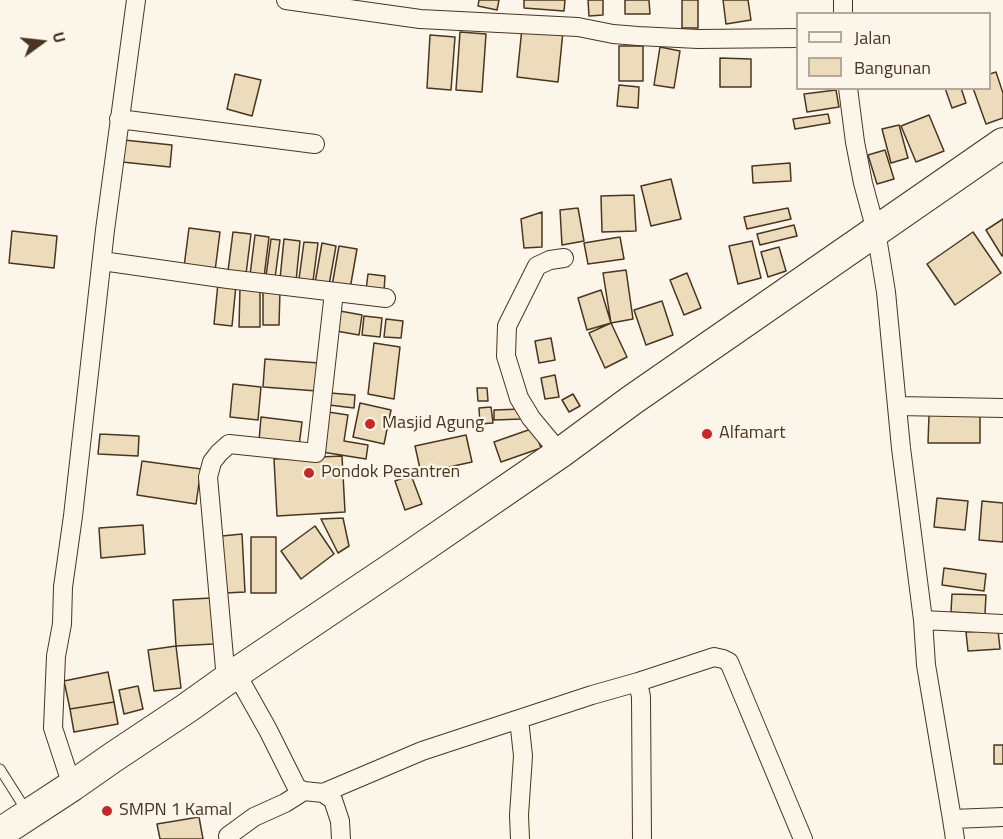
<!DOCTYPE html>
<html>
<head>
<meta charset="utf-8">
<style>
  body { margin:0 }
  #map { position:relative; width:1003px; height:839px; overflow:hidden; background:#fbf6e9; font-family:"Titillium Web",sans-serif }
  canvas { display:block }
  .legend { position:absolute; left:796px; top:12px; width:195px; height:78px; box-sizing:border-box; background:#fbf6e9; border:2px solid #b4a999; margin:0; padding:8px 10px; list-style:none; font-size:18px; color:#4a3520 }
  .legend li { display:flex; align-items:center; gap:12px; height:30px }
  .legend b { width:30px; border:2px solid #b4a999 }
  .north { position:absolute; left:12px; top:12px; width:60px; height:60px; -webkit-text-stroke:4px #fbf6e9; paint-order:stroke; rotate:75deg; font-size:16px; font-weight:700; line-height:24px; text-align:center; color:#4a3520 }
  .north::after { content:''; display:block; margin:auto; width:21px; height:27px; background:#4a3520; clip-path:polygon(50% 0,100% 100%,50% 72%,0 100%) }
</style>
</head>
<body>
<div id="map">
<canvas width="1003" height="839"></canvas>
<ul class="legend">
<li><b style="height:8px;background:#fbf6e9"></b>Jalan</li>
<li><b style="height:16px;background:#ecdcbc"></b>Bangunan</li>
</ul>
<div class="north">U</div>
</div>
<script>
const g = document.querySelector('canvas').getContext('2d');
g.lineJoin = 'round';
function fillPath(path, color) {
  g.fillStyle = color;
  g.fill(path, 'evenodd');
}
function toPath(rows) {
  const path = new Path2D();
  for (const r of rows) {
    path.moveTo(r[0], r[1]);
    for (let i = 2; i < r.length; i += 2) path.lineTo(r[i], r[i + 1]);
  }
  return path;
}
function trace(path, color, width, dash) {
  g.strokeStyle = color;
  g.lineWidth = width;
  g.lineCap = dash ? 'butt' : 'round';
  g.setLineDash(dash || []);
  g.stroke(path);
}
function write(font, color, halo, rows, align = 'center') {
  g.font = font + ' "Titillium Web",sans-serif';
  g.lineWidth = 4.5;
  g.setLineDash([]);
  g.textBaseline = 'middle';
  g.strokeStyle = halo;
  g.fillStyle = color;
  for (const [text, x, y, turn = 0] of rows) {
    g.save();
    g.translate(x, y);
    g.rotate((+turn || 0) * Math.PI / 180);
    g.textAlign = isNaN(turn) ? turn : align;
    if (halo) g.strokeText(text, 0, 0);
    g.fillText(text, 0, 0);
    g.restore();
  }
}
const building = toPath([
  [479,0,499,0,497,10,478,6,479,0],
  [524,0,565,0,564,11,524,8,524,0],
  [588,0,603,0,603,15,589,16,588,0],
  [625,0,649,0,650,14,625,14,625,0],
  [682,0,698,0,698,28,682,28,682,0],
  [723,0,748,0,751,20,726,24,723,0],
  [522,28,563,31,558,82,517,77,522,28],
  [460,32,486,34,482,92,456,90,460,32],
  [430,35,455,37,451,90,427,88,430,35],
  [619,46,643,46,643,81,619,81,619,46],
  [660,47,680,51,674,88,654,85,660,47],
  [720,58,751,59,751,87,720,87,720,58],
  [996,72,1003,93,1003,118,986,124,973,88,990,88,990,74,996,72],
  [235,74,261,80,252,116,227,109,235,74],
  [619,85,639,87,638,108,617,106,619,85],
  [945,88,961,88,966,103,952,108,945,88],
  [836,90,839,107,807,112,804,94,836,90],
  [828,114,830,123,795,129,793,119,828,114],
  [929,115,944,151,916,162,901,126,929,115],
  [899,125,908,158,891,163,882,129,899,125],
  [124,140,172,145,170,167,122,162,124,140],
  [885,150,894,179,877,184,868,155,885,150],
  [790,163,791,181,753,183,752,166,790,163],
  [671,179,681,219,651,226,641,186,671,179],
  [634,195,636,231,602,232,601,196,634,195],
  [578,208,584,241,562,245,560,210,578,208],
  [788,208,791,219,747,229,744,217,788,208],
  [542,212,542,247,524,248,521,219,542,212],
  [1003,219,1003,255,1002,256,986,230,1003,219],
  [794,225,797,236,760,245,757,234,794,225],
  [189,228,220,232,215,271,184,267,189,228],
  [12,231,57,236,54,268,9,263,12,231],
  [233,232,251,234,246,274,228,271,233,232],
  [973,232,1001,273,955,305,927,264,973,232],
  [255,235,269,237,264,277,250,275,255,235],
  [620,237,624,259,588,264,584,243,620,237],
  [271,239,280,240,275,278,266,276,271,239],
  [284,239,300,241,296,281,280,279,284,239],
  [752,241,761,278,738,284,729,246,752,241],
  [304,242,318,243,313,281,299,279,304,242],
  [322,243,336,246,329,285,315,283,322,243],
  [339,246,357,249,350,289,332,286,339,246],
  [779,247,786,271,768,277,761,252,779,247],
  [626,270,633,319,611,323,603,273,626,270],
  [687,273,701,308,684,315,670,280,687,273],
  [368,274,385,276,384,292,366,290,368,274],
  [218,283,236,285,232,326,214,324,218,283],
  [240,287,260,287,260,327,239,327,240,287],
  [601,290,611,323,587,330,578,298,601,290],
  [263,291,280,291,279,325,263,325,263,291],
  [662,301,673,335,646,345,634,310,662,301],
  [340,311,362,315,359,335,336,331,340,311],
  [364,316,382,318,380,337,362,335,364,316],
  [386,319,403,321,401,338,384,337,386,319],
  [611,323,627,357,605,368,589,333,611,323],
  [551,338,555,360,539,363,535,341,551,338],
  [374,343,400,347,394,399,368,394,374,343],
  [265,359,319,363,317,391,263,387,265,359],
  [555,375,559,397,545,399,541,378,555,375],
  [233,384,261,387,258,420,230,417,233,384],
  [477,388,487,388,488,401,478,401,477,388],
  [330,393,355,395,354,408,329,405,330,393],
  [573,394,580,406,569,412,562,400,573,394],
  [360,403,391,410,384,444,353,437,360,403],
  [491,407,493,423,480,424,479,408,491,407],
  [522,409,522,419,494,420,494,410,522,409],
  [328,412,348,415,344,441,368,445,366,459,322,452,328,412],
  [929,415,980,416,980,443,928,443,929,415],
  [261,417,302,422,299,446,259,441,261,417],
  [534,428,541,448,501,462,494,442,534,428],
  [100,434,139,436,138,456,98,454,100,434],
  [466,435,472,462,421,473,415,446,466,435],
  [342,456,345,512,277,516,274,459,342,456],
  [142,461,201,469,196,504,137,495,142,461],
  [411,475,422,504,405,510,395,481,411,475],
  [937,498,968,501,965,530,934,527,937,498],
  [982,501,1003,503,1003,542,979,540,982,501],
  [343,518,349,546,338,553,321,519,343,518],
  [143,525,145,554,101,558,99,528,143,525],
  [315,526,334,554,301,579,281,551,315,526],
  [242,534,245,592,225,593,222,536,242,534],
  [251,537,276,537,276,593,251,593,251,537],
  [944,568,986,574,984,591,942,585,944,568],
  [952,594,986,595,985,614,951,612,952,594],
  [211,598,214,644,176,646,173,600,211,598],
  [998,630,1000,649,968,651,966,632,998,630],
  [176,646,181,688,154,691,148,650,176,646],
  [108,672,114,702,70,709,64,681,108,672],
  [138,686,143,709,124,714,119,690,138,686],
  [114,702,118,724,74,732,70,709,114,702],
  [994,745,1003,745,1003,764,994,764,994,745],
  [199,817,203,839,160,839,157,824,199,817]
]);
fillPath(building, '#ecdcbc');
trace(building, '#4a3520', 1.5);
const service = toPath([
  [0,769,26,810]
]);
const minor = toPath([
  [286,0,420,19,578,27,613,34,638,36,698,39,798,38],
  [843,14,843,0],
  [848,88,855,142,863,183,876,231,886,292,901,448,923,620,926,665,952,819,955,839],
  [119,119,315,144],
  [102,261,228,279,386,298],
  [898,406,1003,408],
  [560,453,531,418,519,398,506,356,507,326,537,266,550,260,564,258],
  [923,620,1003,624],
  [236,673,268,730,297,788,304,791,323,793,333,800,340,821,341,839],
  [226,680,208,477,212,462,219,453,229,444,316,453,334,292],
  [638,682,714,657,723,659,729,662,803,839],
  [519,719,523,756,519,815,520,839],
  [72,786,53,728,56,656,62,624,63,587,73,516,105,230,136,0],
  [323,793,422,751,592,695,638,682,641,697,642,839],
  [952,819,1003,817],
  [228,836,254,817,285,803,304,791]
]);
const trunk = toPath([
  [0,833,72,786,112,758,187,708,236,673,404,560,560,453,632,400,1003,143]
]);
trace(service, '#4a3520', 11);
trace(minor, '#4a3520', 20);
trace(trunk, '#4a3520', 32);
trace(service, '#fbf6e9', 9);
trace(minor, '#fbf6e9', 18);
trace(trunk, '#fbf6e9', 30);
for (const [x, y, r, color] of [
  [370,424,6,"#c62828"],
  [707,434,6,"#c62828"],
  [309,473,6,"#c62828"],
  [107,811,6,"#c62828"]
]) {
  const dot = new Path2D();
  dot.arc(x, y, r, 0, 2 * Math.PI);
  g.fillStyle = color;
  g.fill(dot);
  trace(dot, '#fbf6e9', 2);
}
write('18px', '#4a3520', '#fbf6e9', [
  ["Masjid Agung",382,424],
  ["Alfamart",719,434],
  ["Pondok Pesantren",321,473],
  ["SMPN 1 Kamal",119,811]
], 'left');
</script>
</body>
</html>
